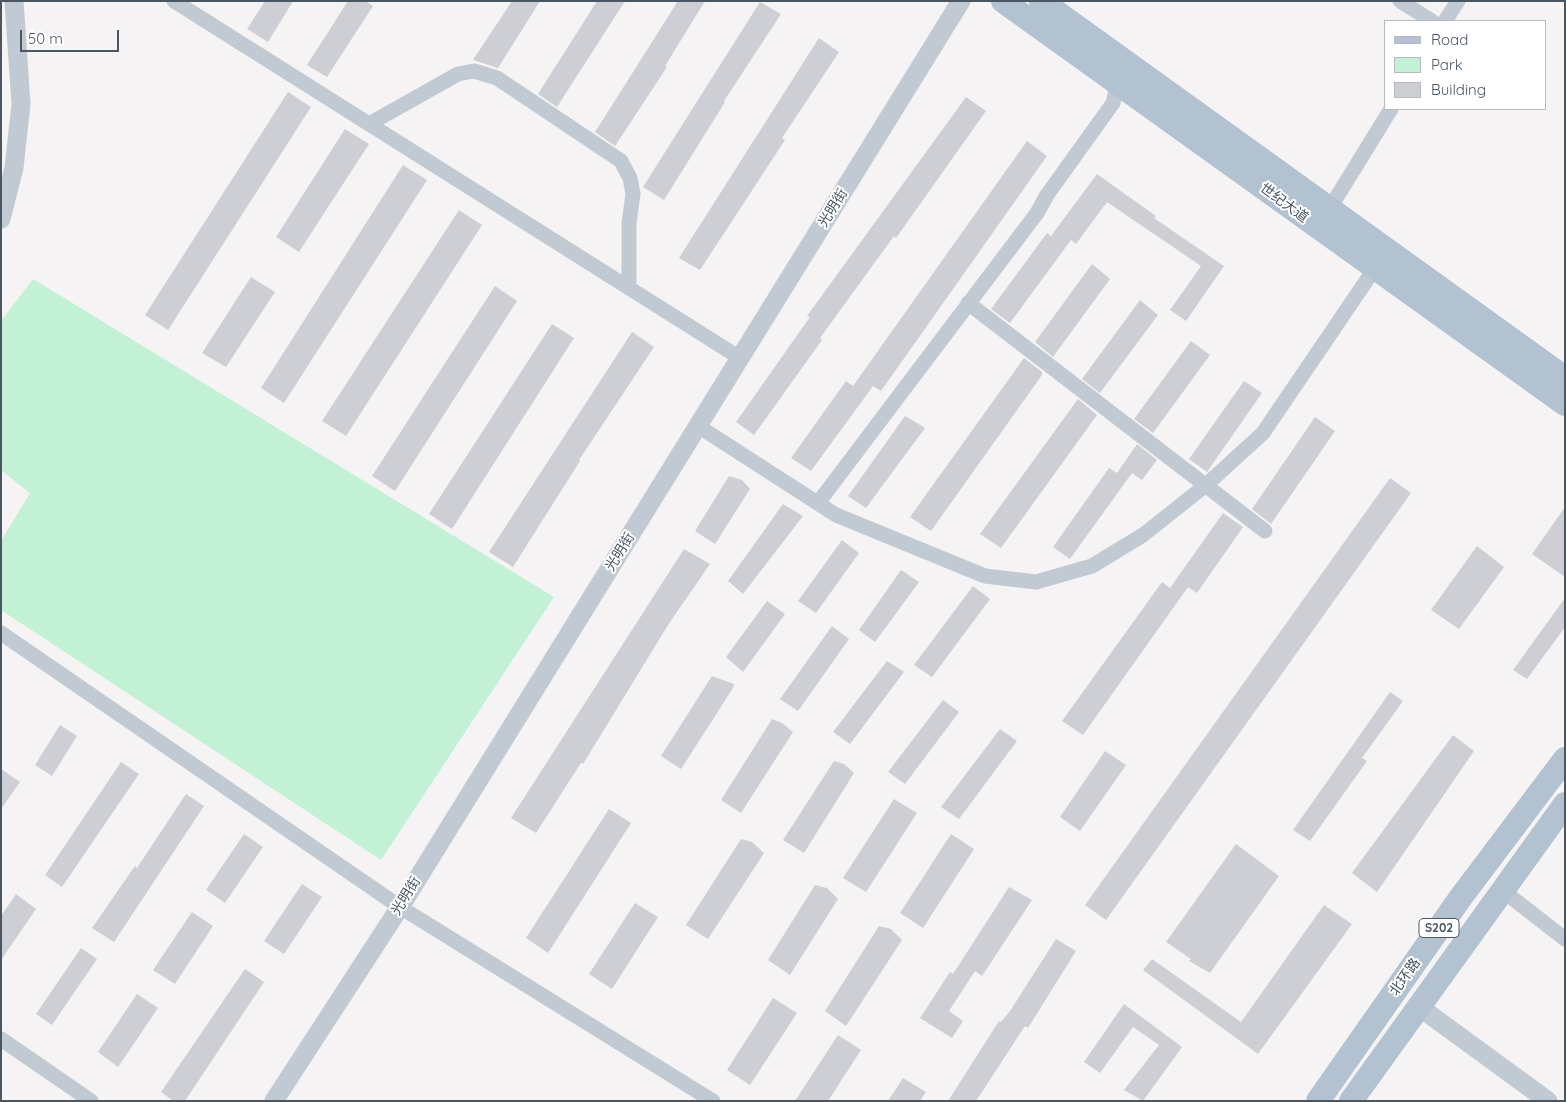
<!DOCTYPE html>
<html>
<head>
<meta charset="utf-8">
<style>
  body { margin:0 }
  #map { position:relative; width:1566px; height:1102px; overflow:hidden; background:#f5f3f3; font-family:Quicksand,sans-serif }
  canvas { display:block }
  .frame { position:absolute; inset:0; border:2px solid #4a5661; pointer-events:none }
  .legend { position:absolute; left:1384px; top:20px; width:162px; height:90px; box-sizing:border-box; background:#fff; border:1px solid #b7bbc0; margin:0; padding:6px 9px; list-style:none; font-size:15px; color:#4a5661 }
  .legend li { display:flex; align-items:center; gap:10px; height:25px }
  .legend b { width:25px; border:1px solid #b7bbc0 }
  .scale { position:absolute; left:20px; top:30px; width:99px; height:22px; box-sizing:border-box; border:2px solid #4a5661; border-top:0; padding-left:6px; font-size:15px; line-height:18px; white-space:nowrap; color:#4a5661; -webkit-text-stroke:4px #fff; paint-order:stroke }
</style>
</head>
<body>
<div id="map">
<canvas width="1566" height="1102"></canvas>
<div class="frame"></div>
<ul class="legend">
<li><b style="height:6px;background:#b3c2d1"></b>Road</li>
<li><b style="height:14px;background:#c3f1d5"></b>Park</li>
<li><b style="height:14px;background:#cdcfd5"></b>Building</li>
</ul>
<div class="scale">50 m</div>
</div>
<script>
const g = document.querySelector('canvas').getContext('2d');
g.lineJoin = 'round';
function fillPath(path, color) {
  g.fillStyle = color;
  g.fill(path, 'evenodd');
}
function toPath(rows) {
  const path = new Path2D();
  for (const r of rows) {
    path.moveTo(r[0], r[1]);
    for (let i = 2; i < r.length; i += 2) path.lineTo(r[i], r[i + 1]);
  }
  return path;
}
function trace(path, color, width, dash) {
  g.strokeStyle = color;
  g.lineWidth = width;
  g.lineCap = dash ? 'butt' : 'round';
  g.setLineDash(dash || []);
  g.stroke(path);
}
function write(font, color, halo, rows, align = 'center') {
  g.font = font + ' Quicksand,"Noto Sans SC",sans-serif';
  g.lineWidth = 4;
  g.setLineDash([]);
  g.textBaseline = 'middle';
  g.strokeStyle = halo;
  g.fillStyle = color;
  for (const [text, x, y, turn = 0] of rows) {
    g.save();
    g.translate(x, y);
    g.rotate((+turn || 0) * Math.PI / 180);
    g.textAlign = isNaN(turn) ? turn : align;
    if (halo) g.strokeText(text, 0, 0);
    g.fillText(text, 0, 0);
    g.restore();
  }
}
fillPath(toPath([
  [33,279,554,597,381,860,1,610,1,541,30,493,1,470,1,321]
]), '#c3f1d5');
fillPath(toPath([
  [265,1,293,1,268,42,247,29],
  [348,1,366,1,373,6,327,77,307,65],
  [512,1,540,1,498,68,473,60],
  [597,1,625,1,557,107,538,94],
  [678,1,705,1,665,66,667,67,615,146,595,132],
  [760,2,781,14,724,101,725,102,664,200,643,187],
  [819,38,839,52,782,138,785,140,700,270,679,258],
  [288,92,311,107,168,330,145,315],
  [966,97,986,111,896,238,894,236,820,338,822,340,754,435,736,422,810,317,807,316],
  [345,129,369,144,299,252,276,237],
  [1027,141,1047,156,881,391,873,386,811,471,791,458,846,381,853,386],
  [403,165,427,180,284,403,261,388],
  [1097,174,1156,216,1154,218,1224,266,1186,321,1170,310,1201,266,1107,202,1076,244,1071,240,1010,323,991,309,1047,233,1051,236],
  [459,210,482,225,346,436,322,421],
  [1092,264,1110,279,1053,357,1035,342],
  [251,277,275,292,226,367,202,353],
  [495,286,517,301,395,491,372,476],
  [1140,300,1158,315,1100,393,1082,379],
  [552,324,574,338,452,529,429,514],
  [632,332,654,347,579,460,580,461,513,567,489,552],
  [1191,341,1210,355,1153,433,1134,419],
  [1024,358,1042,372,1042,375,931,531,910,517],
  [1244,381,1262,393,1207,472,1189,459],
  [1078,399,1097,415,1001,548,980,534],
  [905,416,925,428,866,508,848,496],
  [1315,417,1335,431,1271,524,1252,509],
  [1137,444,1157,460,1142,480,1132,473,1070,559,1053,547,1109,468,1117,473],
  [729,476,742,480,750,489,715,544,695,531],
  [1390,478,1411,493,1106,920,1085,905],
  [783,504,803,516,743,594,728,581],
  [1565,507,1565,577,1532,554],
  [1223,513,1243,527,1197,593,1188,587,1083,735,1062,721,1162,582,1170,588],
  [842,540,859,553,816,613,798,601],
  [1477,546,1504,567,1459,629,1431,610],
  [684,549,710,564,668,625,583,764,581,763,536,833,511,818],
  [901,570,919,582,875,642,859,630],
  [973,586,990,599,932,677,914,665],
  [1565,598,1565,627,1527,679,1513,670],
  [767,601,785,614,743,672,726,657],
  [832,626,849,639,798,711,780,699],
  [887,661,904,672,850,744,833,732],
  [712,676,734,684,733,688,681,769,661,756],
  [1390,692,1403,701,1362,758,1367,761,1310,841,1293,830],
  [943,700,959,712,905,784,888,772],
  [772,719,782,723,793,732,741,813,721,800],
  [60,725,77,736,52,776,35,765],
  [1000,729,1017,741,959,819,941,807],
  [1453,735,1474,751,1377,892,1352,873],
  [1105,751,1126,765,1080,831,1060,817],
  [834,761,844,764,854,773,804,853,783,840],
  [121,762,139,774,62,887,45,875],
  [1,769,20,782,1,809],
  [186,794,204,806,114,942,92,928,135,866,137,868],
  [894,799,917,813,866,892,843,878],
  [609,809,631,823,548,953,526,938],
  [244,834,263,847,225,903,206,890],
  [951,834,974,849,923,928,900,913],
  [741,839,752,842,764,853,708,939,686,925],
  [1236,844,1279,876,1210,973,1189,961,1191,959,1166,942],
  [302,884,322,897,284,954,264,941],
  [815,885,827,888,838,899,790,975,768,960],
  [1009,887,1032,900,982,976,975,971,949,1011,963,1021,952,1038,920,1018,950,972,953,974],
  [16,894,36,909,1,960,1,916],
  [635,903,658,917,612,989,589,974],
  [1324,905,1352,924,1258,1054,1143,970,1152,959,1241,1022],
  [192,912,213,926,175,984,153,970],
  [879,926,891,929,902,940,846,1026,825,1011],
  [1056,939,1076,951,1028,1028,1025,1026,976,1101,948,1101,999,1021,1001,1022,1010,1011],
  [81,948,97,959,52,1025,36,1014],
  [245,969,264,982,185,1101,173,1101,161,1092],
  [137,994,158,1008,118,1067,98,1052],
  [773,998,797,1013,750,1085,727,1070],
  [1124,1004,1182,1047,1143,1101,1124,1090,1159,1045,1133,1027,1100,1073,1084,1062],
  [838,1035,861,1050,828,1101,795,1101],
  [903,1078,926,1092,920,1101,888,1101]
]), '#cdcfd5');
trace(toPath([
  [174,1,740,358],
  [1400,1,1432,21],
  [1445,21,1458,1],
  [369,124,458,74,474,71,497,78,621,161,630,178,633,194,629,223,629,288],
  [1330,208,1391,109],
  [968,303,1265,531],
  [698,426,836,515,985,576,1036,582,1092,566,1143,535,1206,485,1263,433,1375,268],
  [818,503,1037,213,1047,195,1113,103,1119,78],
  [1,633,400,907,713,1101],
  [1502,890,1565,939],
  [1,1039,91,1101]
]), '#c1cad2', 15);
trace(toPath([
  [1,219,14,168,21,104,14,1],
  [1418,1006,1548,1101],
  [274,1101,400,907,961,1]
]), '#c1cad2', 19);
trace(toPath([
  [1003,1,1565,404],
  [1041,1,1565,378],
  [1318,1101,1461,897,1565,759],
  [1351,1101,1565,804]
]), '#b3c2d1', 24);
for (const [x, y, w] of [
  [1439,928,40]
]) {
  const box = new Path2D();
  box.roundRect(x - w / 2, y - 9.5, w, 19, 4);
  g.fillStyle = '#fff';
  g.fill(box);
  trace(box, '#4a5661', 1);
}
write('bold 12px', '#4a5661', null, [
  ["S202",1439,928]
]);
write('14px', '#4a5661', '#fff', [
  ["世纪大道",1284,203,36],
  ["光明街",833,208,-58],
  ["光明街",620,552,-58],
  ["光明街",406,896,-58],
  ["北环路",1405,977,-55]
]);
</script>
</body>
</html>
